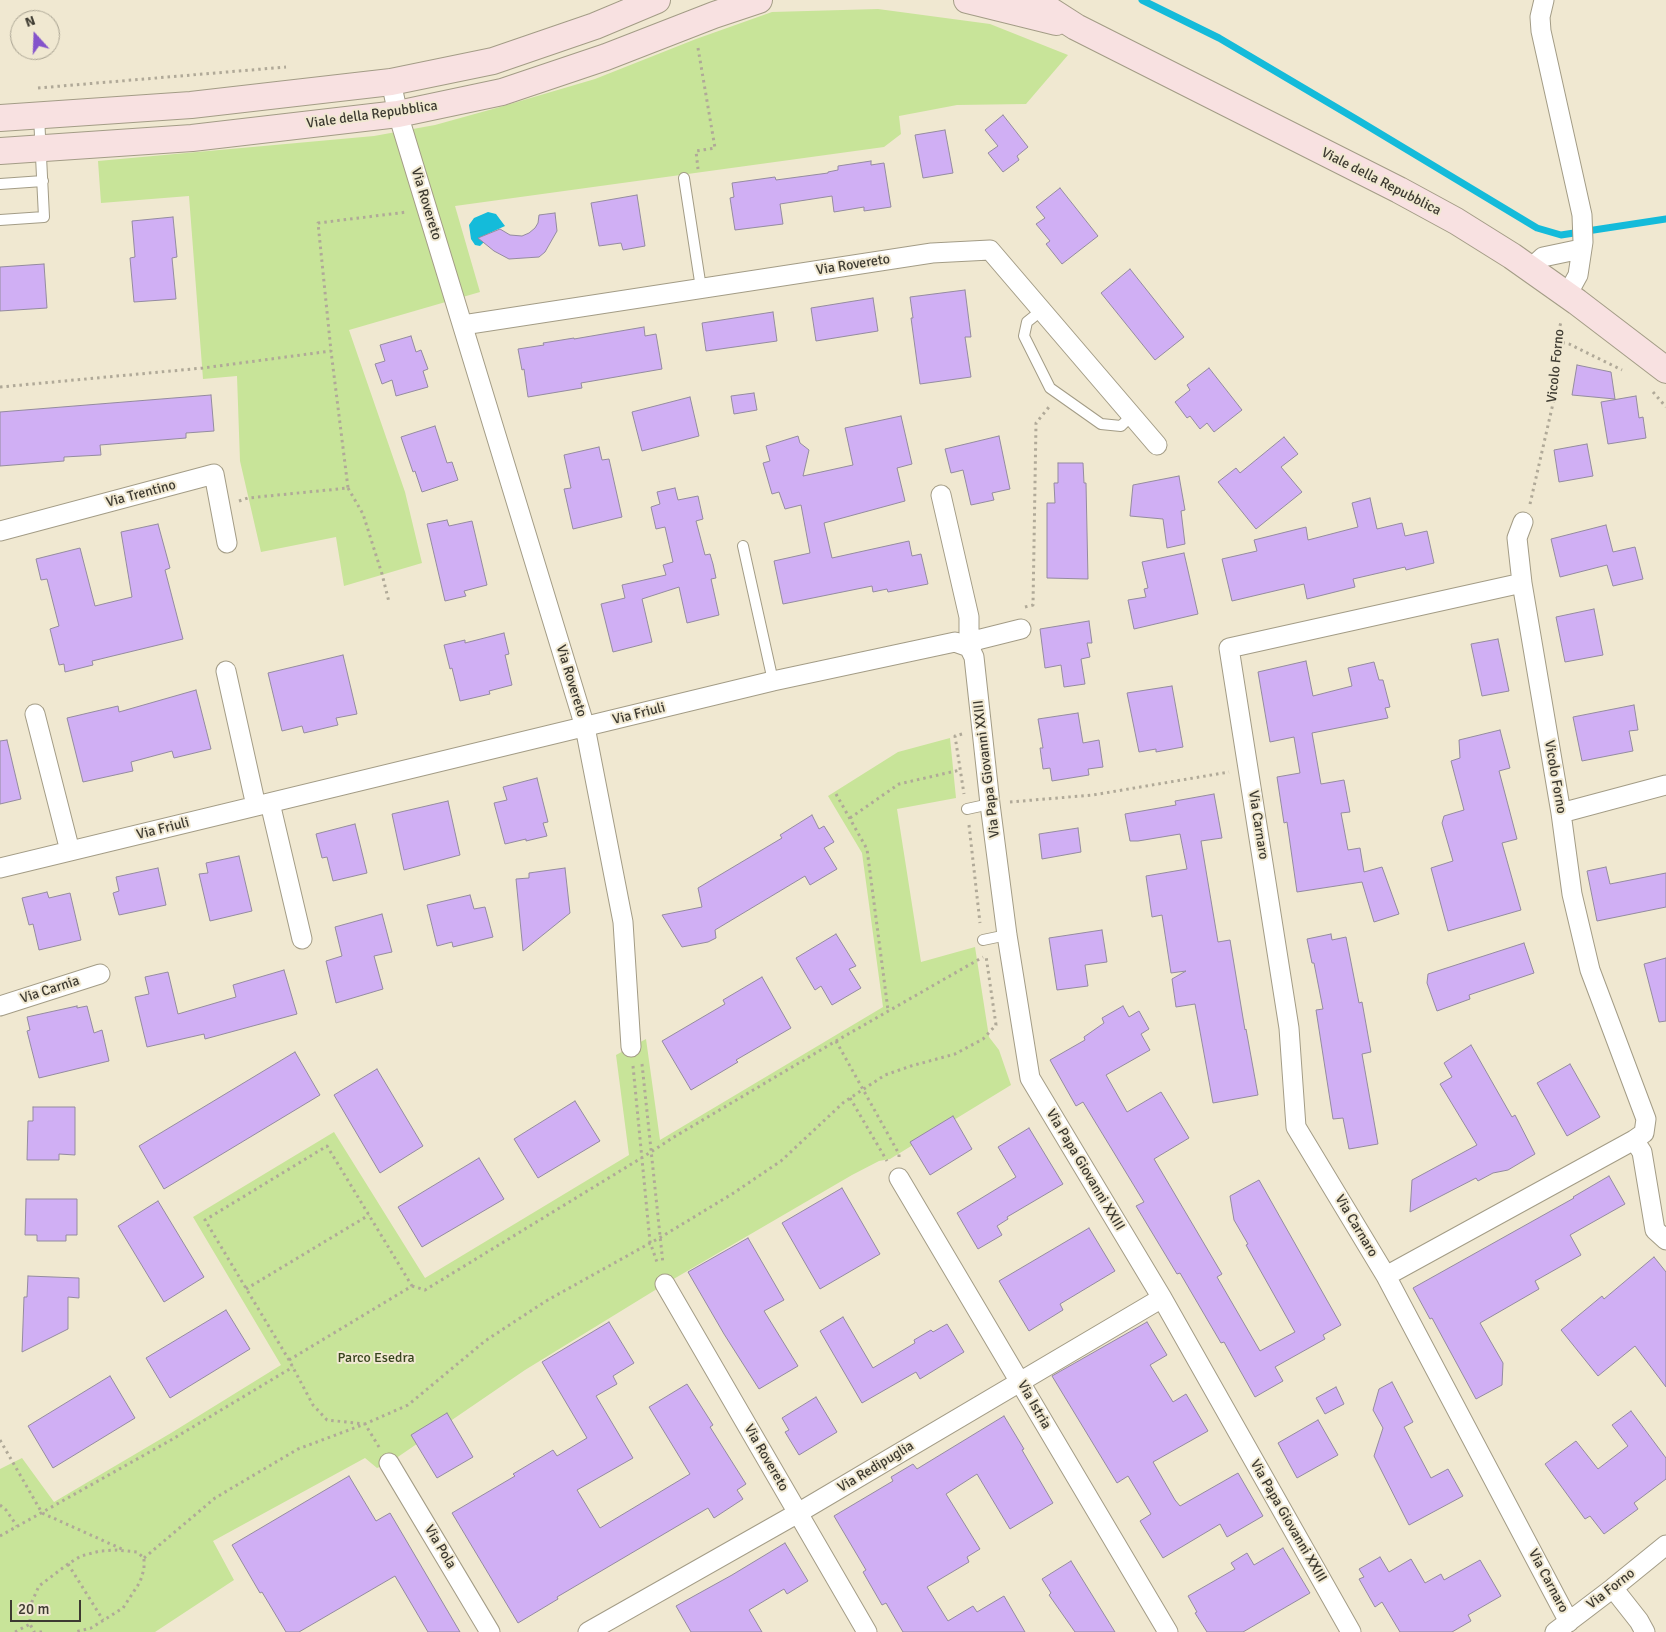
<!DOCTYPE html>
<html>
<head>
<meta charset="utf-8">
<style>
  body { margin:0 }
  #map { position:relative; width:1666px; height:1632px; overflow:hidden; background:#f0e8d1; font-family:Signika,sans-serif }
  canvas { display:block }
  .north { position:absolute; left:10px; top:10px; width:50px; height:50px; box-sizing:border-box; background:#f0e8d1; border:1px solid #a8a291; border-radius:50%; rotate:340deg; font-size:14px; font-weight:700; line-height:20px; text-align:center; color:#3d3a31 }
  .north::after { content:''; display:block; margin:auto; width:18px; height:22px; background:#8453cb; clip-path:polygon(50% 0,100% 100%,50% 72%,0 100%) }
  .scale { position:absolute; left:10px; top:1600px; width:71px; height:22px; box-sizing:border-box; border:2px solid #3d3a31; border-top:0; padding-left:6px; font-size:15px; line-height:18px; white-space:nowrap; color:#3d3a31; -webkit-text-stroke:4px #f0e8d1; paint-order:stroke }
</style>
</head>
<body>
<div id="map">
<canvas width="1666" height="1632"></canvas>
<div class="north">N</div>
<div class="scale">20 m</div>
</div>
<script>
const g = document.querySelector('canvas').getContext('2d');
g.lineJoin = 'round';
function fillPath(path, color) {
  g.fillStyle = color;
  g.fill(path, 'evenodd');
}
function toPath(rows) {
  const path = new Path2D();
  for (const r of rows) {
    path.moveTo(r[0], r[1]);
    for (let i = 2; i < r.length; i += 2) path.lineTo(r[i], r[i + 1]);
  }
  return path;
}
function trace(path, color, width, dash) {
  g.strokeStyle = color;
  g.lineWidth = width;
  g.lineCap = dash ? 'butt' : 'round';
  g.setLineDash(dash || []);
  g.stroke(path);
}
function write(font, color, halo, rows, align = 'center') {
  g.font = font + ' Signika,sans-serif';
  g.lineWidth = 4;
  g.setLineDash([]);
  g.textBaseline = 'middle';
  g.strokeStyle = halo;
  g.fillStyle = color;
  for (const [text, x, y, turn = 0] of rows) {
    g.save();
    g.translate(x, y);
    g.rotate((+turn || 0) * Math.PI / 180);
    g.textAlign = isNaN(turn) ? turn : align;
    if (halo) g.strokeText(text, 0, 0);
    g.fillText(text, 0, 0);
    g.restore();
  }
}
fillPath(toPath([
  [878,9,990,24,1068,55,1026,104,957,105,899,116,901,134,884,147,455,206,480,292,349,330,405,492,422,563,344,586,336,537,261,552,240,461,237,376,203,379,189,196,101,203,98,161,374,136,435,125,500,107,595,79,696,39,772,12],
  [950,738,956,798,897,809,921,962,975,947,989,1037,999,1050,1011,1085,890,1159,879,1161,852,1175,665,1284,525,1370,389,1463,377,1468,365,1458,213,1541,234,1580,155,1632,0,1632,0,1469,22,1458,54,1502,171,1433,281,1365,193,1217,334,1132,425,1278,629,1155,616,1055,646,1039,660,1140,883,1007,862,853,828,796,898,752]
]), '#c8e499');
fillPath(toPath([
  [488,212,496,214,505,226,481,237,484,242,480,246,475,245,471,239,469,225,474,218]
]), '#14bbda');
trace(toPath([
  [1142,0,1219,38,1356,119,1537,228,1561,235,1666,219]
]), '#14bbda', 7);
const building = toPath([
  [1003,115,1028,147,1017,156,1019,160,1003,172,988,153,998,146,985,130,1003,115],
  [945,130,953,173,923,178,915,135,945,130],
  [871,161,871,165,884,163,891,207,864,211,864,207,834,212,832,196,780,204,783,224,735,230,730,198,734,197,732,183,775,177,776,180,828,173,828,172,838,170,838,166,871,161],
  [1060,188,1098,236,1062,264,1046,244,1050,241,1036,224,1045,218,1036,207,1060,188],
  [637,195,645,246,623,250,621,243,599,246,591,203,637,195],
  [555,213,557,231,545,252,539,257,509,259,494,251,478,238,500,229,510,235,522,236,529,233,535,228,538,223,539,215,555,213],
  [173,217,177,257,172,258,176,299,134,302,130,258,135,257,132,221,173,217],
  [44,264,47,308,0,311,0,267,44,264],
  [1130,269,1184,337,1155,360,1101,293,1130,269],
  [965,290,971,337,965,337,971,377,920,384,911,318,913,318,910,297,965,290],
  [873,298,878,331,816,341,811,308,873,298],
  [773,312,777,341,706,351,702,323,773,312],
  [644,327,645,336,656,334,662,369,581,383,582,388,528,397,524,369,522,370,518,349,544,345,543,343,574,338,574,339,644,327],
  [411,336,416,352,421,350,428,369,423,371,428,387,396,396,392,380,382,384,375,364,385,361,380,345,411,336],
  [1577,365,1611,372,1615,399,1572,395,1577,365],
  [1209,368,1242,410,1214,432,1207,423,1200,429,1190,416,1187,418,1175,402,1190,390,1187,385,1209,368],
  [754,393,757,410,734,414,731,396,754,393],
  [211,395,214,431,186,433,186,438,100,445,101,455,64,457,64,461,0,466,0,412,211,395],
  [1636,396,1639,418,1643,417,1646,438,1608,444,1601,402,1636,396],
  [690,397,699,436,642,451,632,412,690,397],
  [901,416,912,464,897,468,905,501,824,523,832,558,909,541,912,556,921,554,928,584,888,592,887,589,873,592,872,586,783,604,774,561,810,553,801,505,785,509,779,492,772,494,763,463,770,461,766,446,798,436,800,443,809,450,803,476,853,465,845,428,901,416],
  [435,426,447,463,452,462,458,480,422,492,415,471,413,472,401,437,435,426],
  [999,436,1010,489,992,493,994,500,971,505,963,470,951,473,945,449,999,436],
  [1284,437,1298,454,1281,467,1302,492,1256,529,1218,482,1236,468,1240,473,1284,437],
  [1587,444,1593,476,1559,482,1554,450,1587,444],
  [599,447,602,460,609,459,622,517,573,529,564,489,571,488,564,455,599,447],
  [1058,463,1083,463,1084,483,1086,483,1088,579,1047,578,1047,503,1055,503,1054,483,1058,483,1058,463],
  [1179,476,1185,510,1181,511,1185,544,1167,548,1163,519,1130,516,1133,485,1179,476],
  [675,488,678,500,698,496,703,519,696,521,705,555,710,554,713,564,716,578,711,579,719,615,687,623,679,587,642,599,652,642,613,652,601,604,625,598,622,585,666,575,663,565,673,562,665,527,656,529,651,507,660,504,657,492,675,488],
  [1370,498,1377,529,1402,523,1405,536,1427,531,1434,563,1406,570,1405,567,1353,579,1355,587,1307,599,1304,584,1232,601,1222,559,1257,551,1254,540,1306,527,1308,540,1358,527,1352,503,1370,498],
  [447,520,449,526,472,521,487,585,464,591,466,596,445,601,427,524,447,520],
  [158,524,170,568,165,570,183,639,92,661,93,665,65,672,64,664,59,665,50,629,59,626,47,579,41,580,36,559,80,548,95,606,132,597,121,532,158,524],
  [1606,525,1613,552,1635,547,1643,579,1613,586,1607,565,1560,577,1551,539,1606,525],
  [1184,553,1198,614,1134,629,1128,600,1146,597,1144,589,1148,588,1142,562,1184,553],
  [1594,609,1603,655,1565,662,1556,617,1594,609],
  [1089,621,1092,643,1087,643,1090,657,1081,659,1085,684,1064,687,1061,665,1045,668,1040,629,1089,621],
  [504,633,509,654,505,655,512,685,489,691,490,694,460,701,452,668,450,669,444,645,465,640,465,643,504,633],
  [1498,639,1509,691,1482,696,1471,644,1498,639],
  [343,655,357,714,336,718,338,725,304,733,302,726,282,731,268,673,343,655],
  [1306,661,1313,696,1352,686,1348,668,1374,662,1379,680,1383,680,1390,707,1385,708,1388,718,1312,733,1321,784,1344,780,1350,812,1341,813,1348,850,1360,848,1364,872,1382,867,1399,914,1374,922,1362,882,1297,892,1287,822,1284,823,1277,777,1300,773,1294,737,1270,742,1258,672,1306,661],
  [1172,686,1183,747,1156,752,1156,749,1139,752,1127,693,1172,686],
  [196,690,211,749,174,758,172,751,131,762,133,771,83,782,67,718,118,706,119,712,196,690],
  [1634,705,1638,730,1629,731,1633,751,1582,761,1573,717,1634,705],
  [1078,713,1083,743,1099,740,1103,767,1088,769,1089,775,1052,781,1050,768,1043,769,1040,748,1043,748,1038,719,1078,713],
  [1500,730,1510,768,1499,771,1517,839,1502,843,1521,910,1448,931,1431,868,1453,861,1442,823,1444,816,1464,810,1451,761,1460,758,1459,740,1500,730],
  [7,740,21,799,0,804,0,741,7,740],
  [537,778,548,822,543,823,547,836,526,841,526,839,505,844,494,803,507,800,503,787,537,778],
  [1214,794,1222,838,1201,841,1218,942,1230,940,1245,1030,1246,1029,1258,1095,1213,1103,1195,1004,1176,1007,1172,979,1186,971,1171,973,1162,915,1152,917,1146,876,1187,869,1180,834,1138,841,1130,841,1125,814,1176,805,1175,801,1214,794],
  [448,801,460,855,404,870,392,814,448,801],
  [812,815,819,829,824,826,834,842,824,848,837,869,810,885,805,876,715,930,716,938,708,942,682,947,662,915,702,907,698,888,782,838,780,835,812,815],
  [355,824,367,873,333,881,327,857,322,858,316,834,355,824],
  [1078,828,1081,852,1042,859,1039,834,1078,828],
  [239,856,252,911,210,921,199,874,208,873,206,863,239,856],
  [1606,867,1610,884,1666,873,1666,907,1597,921,1587,871,1606,867],
  [158,868,166,905,119,915,113,893,119,891,116,877,158,868],
  [565,868,570,913,523,951,516,879,529,878,529,873,565,868],
  [47,892,49,898,70,893,81,940,39,950,33,924,29,925,22,898,47,892],
  [470,895,474,909,485,907,493,937,453,947,452,942,437,946,427,905,470,895],
  [382,914,392,952,374,956,383,989,336,1003,326,961,342,956,335,927,382,914],
  [1102,930,1107,962,1085,965,1088,986,1057,990,1049,938,1102,930],
  [836,934,856,966,849,969,861,988,832,1005,821,986,815,990,796,958,836,934],
  [1331,934,1332,940,1346,937,1359,1003,1362,1002,1371,1052,1362,1054,1378,1144,1349,1149,1343,1118,1333,1119,1316,1010,1323,1009,1314,963,1312,963,1307,939,1331,934],
  [1524,943,1534,973,1469,995,1470,999,1437,1011,1427,983,1428,974,1524,943],
  [1666,958,1666,1021,1659,1022,1644,964,1666,958],
  [284,970,297,1014,205,1039,204,1034,147,1047,135,997,149,994,145,977,168,972,178,1014,236,997,233,985,284,970],
  [762,977,791,1028,736,1060,738,1062,691,1090,662,1041,725,1004,723,1000,762,977],
  [77,1006,77,1008,87,1006,94,1033,102,1030,109,1061,39,1078,27,1031,30,1030,27,1017,77,1006],
  [1123,1006,1129,1017,1139,1011,1149,1029,1141,1034,1150,1050,1106,1075,1127,1112,1161,1092,1189,1138,1154,1159,1222,1274,1217,1277,1260,1351,1295,1332,1246,1245,1248,1244,1234,1220,1230,1196,1259,1180,1341,1325,1323,1335,1325,1339,1275,1367,1283,1381,1255,1397,1224,1342,1221,1343,1180,1273,1177,1274,1136,1206,1144,1202,1083,1102,1076,1106,1050,1060,1085,1040,1084,1037,1104,1023,1102,1018,1123,1006],
  [1471,1045,1512,1117,1515,1115,1535,1154,1508,1170,1493,1173,1478,1181,1476,1178,1410,1212,1412,1180,1477,1145,1440,1084,1452,1077,1444,1063,1471,1045],
  [295,1052,320,1095,164,1189,139,1146,295,1052],
  [1570,1064,1600,1117,1567,1136,1537,1083,1570,1064],
  [377,1069,423,1146,380,1173,334,1095,377,1069],
  [575,1101,600,1141,538,1178,514,1139,575,1101],
  [33,1107,75,1107,75,1155,59,1154,59,1160,27,1160,28,1121,33,1121,33,1107],
  [953,1116,972,1149,930,1175,910,1142,953,1116],
  [1029,1128,1063,1184,1007,1217,1008,1219,997,1226,1002,1235,978,1249,957,1213,1016,1177,998,1147,1029,1128],
  [479,1158,504,1199,422,1247,398,1207,479,1158],
  [1609,1176,1625,1204,1570,1235,1581,1255,1535,1281,1539,1289,1480,1323,1503,1363,1502,1385,1476,1399,1432,1318,1430,1319,1413,1288,1574,1198,1573,1197,1609,1176],
  [842,1188,880,1254,820,1289,782,1223,842,1188],
  [26,1199,77,1199,77,1235,66,1235,66,1241,37,1241,37,1235,25,1235,26,1199],
  [158,1201,204,1277,164,1302,118,1226,158,1201],
  [1089,1228,1115,1271,1060,1304,1063,1310,1029,1331,999,1281,1089,1228],
  [748,1238,784,1300,764,1311,798,1366,759,1389,724,1334,688,1272,748,1238],
  [1654,1257,1666,1272,1666,1387,1635,1346,1598,1376,1561,1330,1602,1296,1604,1299,1654,1257],
  [28,1276,79,1278,79,1298,68,1297,68,1329,22,1352,24,1297,27,1297,28,1276],
  [226,1310,250,1349,170,1398,146,1358,226,1310],
  [843,1317,873,1368,915,1343,914,1340,931,1330,933,1332,947,1324,964,1352,920,1379,916,1372,862,1403,820,1331,843,1317],
  [609,1322,634,1363,613,1376,617,1384,596,1396,633,1458,577,1490,600,1528,690,1474,649,1407,687,1384,713,1425,710,1427,746,1484,737,1490,743,1499,714,1518,708,1508,557,1597,558,1599,518,1623,452,1513,515,1476,513,1474,553,1450,557,1456,587,1438,542,1362,609,1322],
  [1147,1322,1167,1355,1150,1365,1173,1402,1186,1394,1208,1431,1153,1462,1175,1500,1180,1506,1238,1473,1263,1516,1227,1537,1220,1524,1163,1558,1140,1521,1151,1514,1128,1476,1117,1483,1052,1376,1147,1322],
  [110,1376,135,1418,53,1468,28,1426,110,1376],
  [1392,1382,1413,1422,1404,1427,1431,1478,1448,1469,1463,1496,1409,1525,1374,1456,1383,1428,1373,1410,1379,1389,1392,1382],
  [1336,1387,1344,1404,1325,1414,1316,1398,1336,1387],
  [816,1397,837,1432,799,1455,785,1432,789,1430,782,1418,816,1397],
  [1631,1411,1666,1458,1666,1479,1634,1503,1638,1509,1604,1534,1590,1516,1585,1519,1545,1464,1576,1441,1598,1469,1628,1446,1612,1425,1631,1411],
  [447,1413,473,1457,437,1478,411,1435,447,1413],
  [1004,1416,1024,1449,1022,1450,1053,1503,1010,1529,977,1474,946,1494,980,1549,967,1557,969,1562,927,1587,948,1621,973,1606,977,1612,1004,1596,1025,1632,903,1632,886,1603,882,1605,863,1572,866,1570,834,1516,893,1481,891,1477,913,1464,917,1469,1004,1416],
  [1318,1420,1338,1455,1297,1478,1278,1443,1318,1420],
  [349,1476,376,1521,390,1513,460,1632,428,1632,395,1576,299,1632,286,1632,262,1592,260,1593,232,1545,349,1476],
  [785,1543,808,1581,787,1594,784,1589,749,1610,762,1632,691,1632,676,1606,732,1575,785,1543],
  [1283,1548,1310,1593,1243,1632,1207,1632,1195,1613,1197,1612,1188,1596,1235,1569,1231,1563,1247,1553,1254,1565,1283,1548],
  [1380,1557,1389,1572,1411,1559,1425,1583,1441,1574,1444,1580,1480,1560,1501,1596,1468,1615,1471,1621,1452,1632,1400,1632,1382,1602,1375,1607,1359,1579,1364,1577,1359,1569,1380,1557],
  [1071,1561,1115,1632,1075,1632,1049,1595,1051,1593,1042,1579,1071,1561]
]);
fillPath(building, '#d0aff4');
trace(building, '#948b9f', 1);
const lane = toPath([
  [684,178,701,288],
  [0,184,43,181],
  [0,220,44,217,39,116],
  [1042,310,1027,322,1024,336,1050,388,1101,424,1121,426,1132,415],
  [743,546,773,681],
  [967,809,990,804],
  [983,940,1007,935]
]);
const street = toPath([
  [1544,0,1540,17,1541,31,1582,215,1583,242,1578,275,1567,295],
  [391,82,398,114,585,727,623,922,631,1047],
  [1530,269,1543,257,1581,249],
  [463,325,932,253,990,250,1157,445],
  [941,495,969,617,969,647],
  [0,531,214,474,227,543],
  [1522,583,1229,648,1289,1028,1296,1127,1386,1276,1569,1622],
  [969,647,977,640,1021,629],
  [226,671,256,806],
  [35,714,70,851],
  [270,803,302,939],
  [1561,813,1666,785],
  [0,868,773,681,955,642,969,647,974,657,990,804,1007,935,1030,1078,1162,1298,1351,1632],
  [0,1006,100,974],
  [1634,1140,1642,1152,1655,1230,1666,1240],
  [899,1178,1168,1632],
  [1386,1276,1634,1140,1644,1133,1646,1119,1590,970,1572,894,1561,813,1522,583,1517,538,1523,522],
  [665,1284,867,1632],
  [389,1463,490,1632],
  [1613,1588,1639,1621,1645,1632],
  [588,1632,798,1513,1162,1298],
  [1555,1632,1613,1588,1666,1545]
]);
const secondary = toPath([
  [967,0,1056,22],
  [1034,0,1076,27,1399,190,1456,221,1512,256,1577,302,1666,370],
  [0,118,191,105,391,82,493,61,595,26,657,0],
  [0,151,192,138,398,114,502,92,606,57,714,15,759,0]
]);
trace(lane, '#a39c86', 12);
trace(street, '#a39c86', 21);
trace(secondary, '#a39c86', 28);
trace(toPath([
  [698,48,715,148,696,151,698,169],
  [38,88,286,67],
  [1556,341,1569,344,1622,370],
  [0,387,203,368,331,351,318,223,407,212],
  [1653,392,1666,407],
  [348,488,363,514,382,574,389,602],
  [239,501,248,498,348,488,331,351],
  [1530,504,1557,386,1559,367,1556,341,1561,322],
  [1025,607,1033,605,1036,423,1049,407],
  [962,734,955,736,964,794],
  [836,794,867,849,888,1010],
  [1010,802,1093,795,1229,772],
  [850,818,899,784,960,770],
  [969,825,980,923],
  [836,1041,899,1154,899,1157],
  [642,1064,663,1264],
  [633,1066,650,1242,658,1265],
  [850,1098,887,1161],
  [412,1286,425,1290,643,1157,674,1137,836,1041,983,957],
  [246,1289,369,1215],
  [289,1360,412,1286,327,1146,205,1220,289,1360,313,1405,327,1420,365,1424,379,1447],
  [0,1440,42,1513,124,1550],
  [0,1505,6,1510,17,1526],
  [0,1536,171,1440,293,1367],
  [144,1558,215,1498,298,1449,365,1424,408,1405,485,1341,546,1301,661,1237,732,1194,781,1161,844,1102,885,1075,911,1066,955,1054,983,1039,996,1025,986,956],
  [68,1564,103,1620],
  [15,1632,30,1624],
  [42,1632,34,1632,30,1624,30,1606,39,1586,68,1564,81,1556,100,1551,117,1550,137,1552,144,1558,144,1569,140,1582,123,1608,91,1628,75,1632]
]), '#b0a998', 3, [2.5, 4]);
trace(lane, '#fff', 10);
trace(street, '#fff', 19);
trace(secondary, '#f8e1e1', 26);
write('14px', '#3d3a31', '#f0e8d1', [
  ["Viale della Repubblica",372,115,-8],
  ["Viale della Repubblica",1381,182,27],
  ["Via Rovereto",426,204,73],
  ["Via Rovereto",853,265,-9],
  ["Vicolo Forno",1556,366,-84],
  ["Via Trentino",141,494,-15],
  ["Via Rovereto",571,681,73],
  ["Via Friuli",639,714,-14],
  ["Via Papa Giovanni XXIII",987,769,-97],
  ["Vicolo Forno",1555,777,80],
  ["Via Carnaro",1258,825,81],
  ["Via Friuli",163,829,-14],
  ["Via Carnia",50,990,-18],
  ["Via Papa Giovanni XXIII",1085,1170,59],
  ["Via Carnaro",1356,1226,59],
  ["Via Istria",1034,1405,60],
  ["Via Rovereto",766,1458,60],
  ["Via Redipuglia",876,1467,-31],
  ["Via Papa Giovanni XXIII",1288,1521,60],
  ["Via Pola",440,1547,59],
  ["Via Carnaro",1548,1581,62],
  ["Via Forno",1611,1589,-38]
]);
write('14px', '#36431c', '#f0e8d1', [
  ["Parco Esedra",376,1358]
]);
</script>
</body>
</html>
